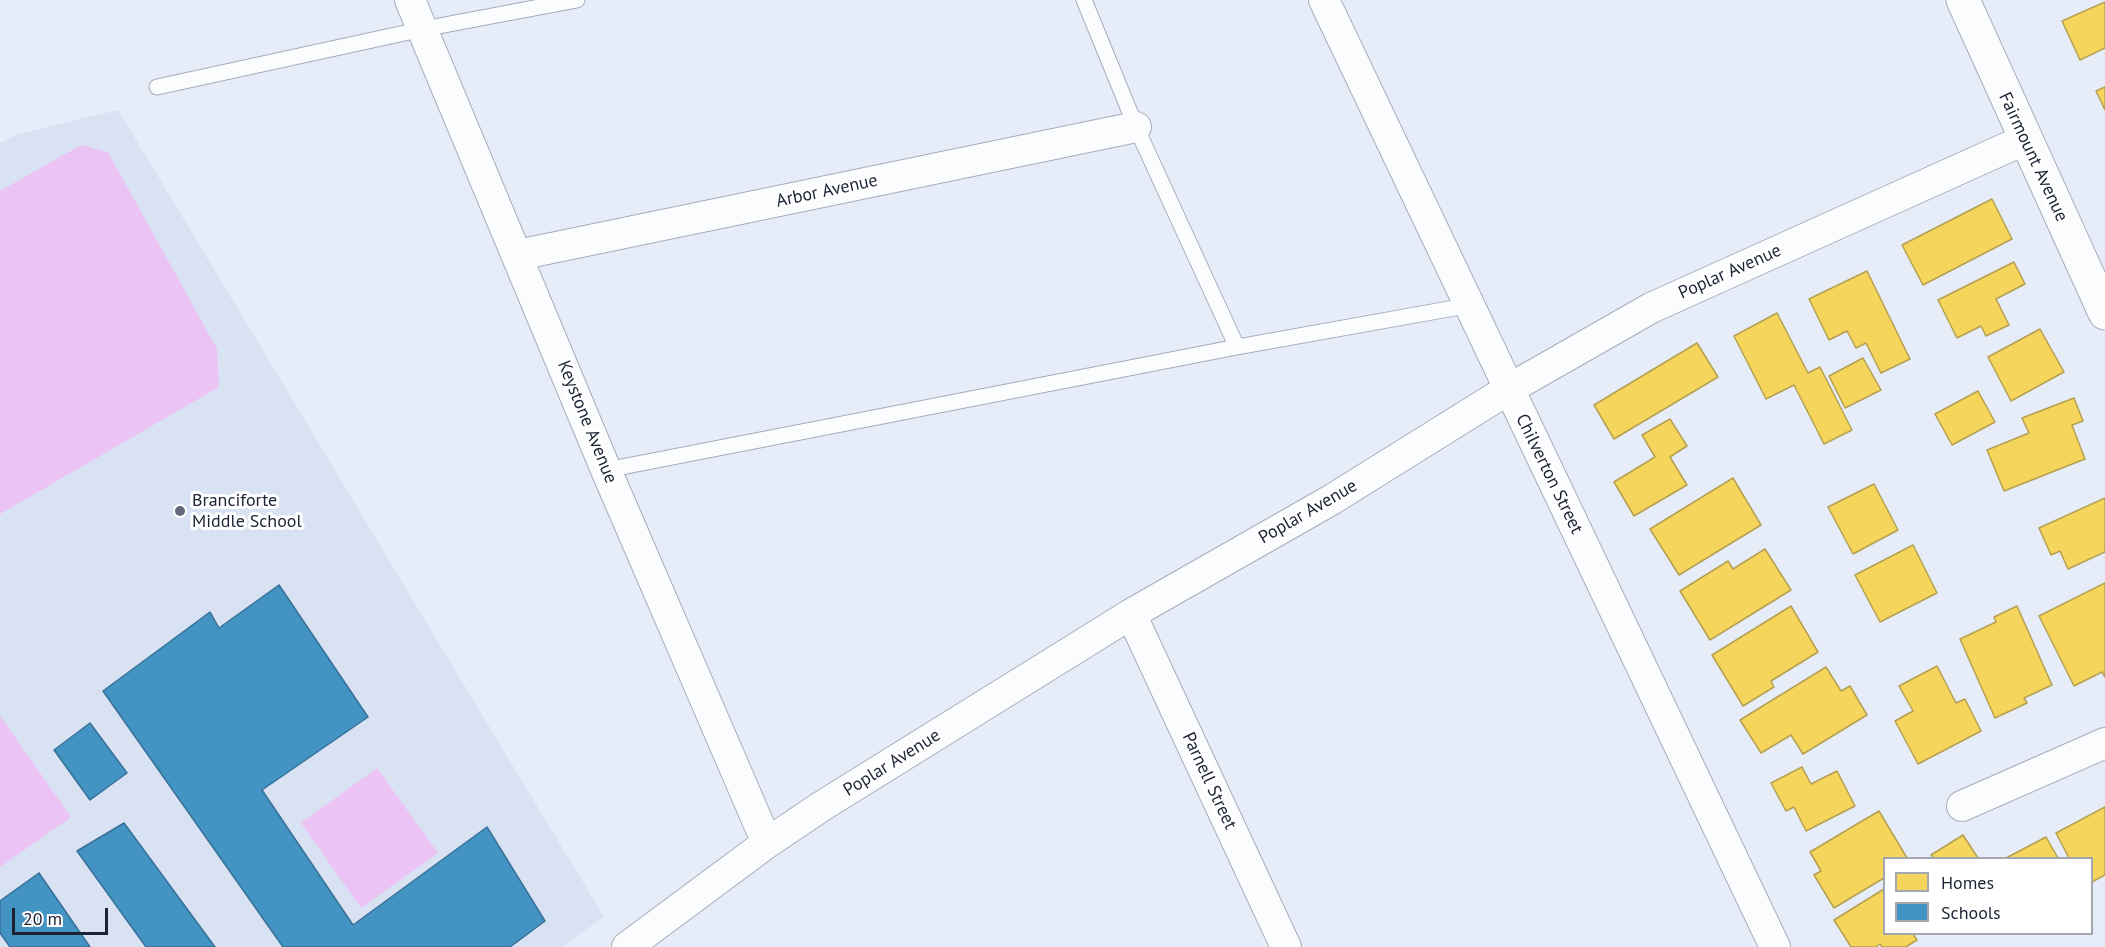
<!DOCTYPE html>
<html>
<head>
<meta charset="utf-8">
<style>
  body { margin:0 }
  #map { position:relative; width:2105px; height:947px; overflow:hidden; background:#e7edf8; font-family:"PT Sans",sans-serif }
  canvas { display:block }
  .legend { position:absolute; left:1883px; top:857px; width:210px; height:78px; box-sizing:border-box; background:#fff; border:2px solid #a4a7ae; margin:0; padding:8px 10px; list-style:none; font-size:18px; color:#1b2335 }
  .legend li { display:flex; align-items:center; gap:12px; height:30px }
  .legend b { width:30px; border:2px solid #a4a7ae }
  .scale { position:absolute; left:12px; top:908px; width:96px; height:27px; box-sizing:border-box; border:3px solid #1b2335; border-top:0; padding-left:8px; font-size:18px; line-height:21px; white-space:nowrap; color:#1b2335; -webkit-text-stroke:4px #fff; paint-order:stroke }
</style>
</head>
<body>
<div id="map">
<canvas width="2105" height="947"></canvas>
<ul class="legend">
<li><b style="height:16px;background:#f6d55c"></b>Homes</li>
<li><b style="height:16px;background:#4393c3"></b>Schools</li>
</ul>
<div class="scale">20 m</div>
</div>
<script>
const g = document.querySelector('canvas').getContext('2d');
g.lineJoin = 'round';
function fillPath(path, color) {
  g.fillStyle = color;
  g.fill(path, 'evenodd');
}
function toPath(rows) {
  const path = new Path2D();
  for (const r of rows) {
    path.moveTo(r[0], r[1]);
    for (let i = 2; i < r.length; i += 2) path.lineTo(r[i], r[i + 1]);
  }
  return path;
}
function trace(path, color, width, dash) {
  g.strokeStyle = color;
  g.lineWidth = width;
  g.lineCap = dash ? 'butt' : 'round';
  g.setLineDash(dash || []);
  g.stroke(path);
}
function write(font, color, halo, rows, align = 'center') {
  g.font = font + ' "PT Sans",sans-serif';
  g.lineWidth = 6;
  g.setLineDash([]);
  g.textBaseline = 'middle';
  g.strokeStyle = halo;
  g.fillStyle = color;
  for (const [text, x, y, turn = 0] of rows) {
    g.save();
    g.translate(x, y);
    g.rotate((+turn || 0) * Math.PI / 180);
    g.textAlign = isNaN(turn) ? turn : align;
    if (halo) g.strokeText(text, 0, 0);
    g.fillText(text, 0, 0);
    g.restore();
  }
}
fillPath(toPath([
  [118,110,604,917,562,947,0,947,0,143,18,134]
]), '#d9e2f3');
fillPath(toPath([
  [81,145,108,152,217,349,219,387,0,514,0,191],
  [0,716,71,817,0,867],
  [377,768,438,853,361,908,301,823]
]), '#ecc3f5');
const homes = toPath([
  [2105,2,2105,48,2080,60,2062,21,2105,2],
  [2105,87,2105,110,2096,91,2105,87],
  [1992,199,2012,239,1923,285,1902,245,1992,199],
  [2014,262,2025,284,1996,299,2009,325,1986,336,1981,326,1957,338,1938,300,2014,262],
  [1867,271,1910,359,1881,373,1866,343,1856,348,1847,331,1829,340,1809,299,1867,271],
  [1777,313,1808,373,1820,367,1852,430,1824,444,1794,385,1766,399,1734,336,1777,313],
  [2040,329,2064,372,2011,401,1988,357,2040,329],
  [1697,343,1718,377,1614,439,1594,405,1697,343],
  [1863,358,1881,390,1845,408,1829,376,1863,358],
  [1978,391,1995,422,1952,445,1935,414,1978,391],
  [2074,398,2083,421,2072,425,2085,459,2004,491,1987,450,2029,433,2022,418,2074,398],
  [1670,419,1687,446,1670,457,1687,485,1634,516,1614,482,1655,457,1642,435,1670,419],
  [1733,478,1761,525,1679,575,1650,529,1733,478],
  [1874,484,1898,530,1853,554,1828,507,1874,484],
  [2105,498,2105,552,2068,569,2060,551,2051,555,2039,528,2105,498],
  [1913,545,1937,593,1880,622,1855,575,1913,545],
  [1765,549,1791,590,1710,640,1680,591,1728,561,1733,569,1765,549],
  [2105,583,2105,677,2102,672,2074,686,2039,616,2105,583],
  [1791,606,1818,652,1771,681,1774,687,1743,706,1712,655,1791,606],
  [2017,606,2052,685,2024,698,2027,703,1995,718,1960,639,1996,622,1994,617,2017,606],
  [1937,666,1956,703,1965,699,1981,731,1918,764,1895,721,1913,711,1899,686,1937,666],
  [1826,667,1841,691,1850,686,1867,715,1803,754,1791,735,1761,753,1740,720,1826,667],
  [1802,767,1811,784,1837,771,1855,806,1806,831,1794,807,1786,811,1771,783,1802,767],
  [2105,807,2105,875,2092,882,2092,858,2069,858,2056,833,2105,807],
  [1879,811,1907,858,1884,858,1884,878,1834,908,1814,875,1821,871,1810,852,1879,811],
  [1963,835,1978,858,1934,858,1931,855,1963,835],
  [2046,837,2058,858,2006,858,2046,837],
  [1884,889,1884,934,1913,934,1917,940,1906,947,1882,947,1880,944,1876,947,1851,947,1834,920,1884,889]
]);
fillPath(homes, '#f6d55c');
trace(homes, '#b4a050', 1.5);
const schools = toPath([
  [279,585,368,717,262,790,353,925,487,827,545,921,510,947,283,947,103,691,210,612,219,628,279,585],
  [90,723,127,773,90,800,54,750,90,723],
  [124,823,215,947,146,947,77,851,124,823],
  [39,873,90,947,10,947,0,933,0,901,39,873]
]);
fillPath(schools, '#4393c3');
trace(schools, '#377198', 1.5);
const service = toPath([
  [1084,0,1136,127,1237,347],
  [157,87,423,29,577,0],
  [606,470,1237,347,1471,305]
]);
const minor = toPath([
  [410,0,606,470,767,843],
  [1324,0,1775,947],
  [518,255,1136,127],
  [1131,614,1286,947],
  [1962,806,2105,743],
  [627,947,767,843,822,806,1131,614,1331,500,1509,389,1651,308,2024,140]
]);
const tertiary = toPath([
  [1963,0,2105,313]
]);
trace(service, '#a6acba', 17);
trace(minor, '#a6acba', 32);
trace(tertiary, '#a6acba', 35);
trace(service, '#fbfcfe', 15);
trace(minor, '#fbfcfe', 30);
trace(tertiary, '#fbfcfe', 33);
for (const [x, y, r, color] of [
  [180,511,6,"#626a79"]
]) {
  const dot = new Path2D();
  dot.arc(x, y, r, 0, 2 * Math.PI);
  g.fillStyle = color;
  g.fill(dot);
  trace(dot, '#fff', 2);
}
write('18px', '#1b2335', '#fff', [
  ["Fairmount Avenue",2033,157,65],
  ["Arbor Avenue",827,191,-12],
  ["Poplar Avenue",1730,272,-24],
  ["Keystone Avenue",587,422,68],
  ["Chilverton Street",1549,474,64],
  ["Poplar Avenue",1308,512,-30],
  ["Poplar Avenue",892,763,-32],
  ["Parnell Street",1209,781,65]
]);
write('18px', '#1b2335', '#fff', [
  ["Branciforte",192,501],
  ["Middle School",192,522]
], 'left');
</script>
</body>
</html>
